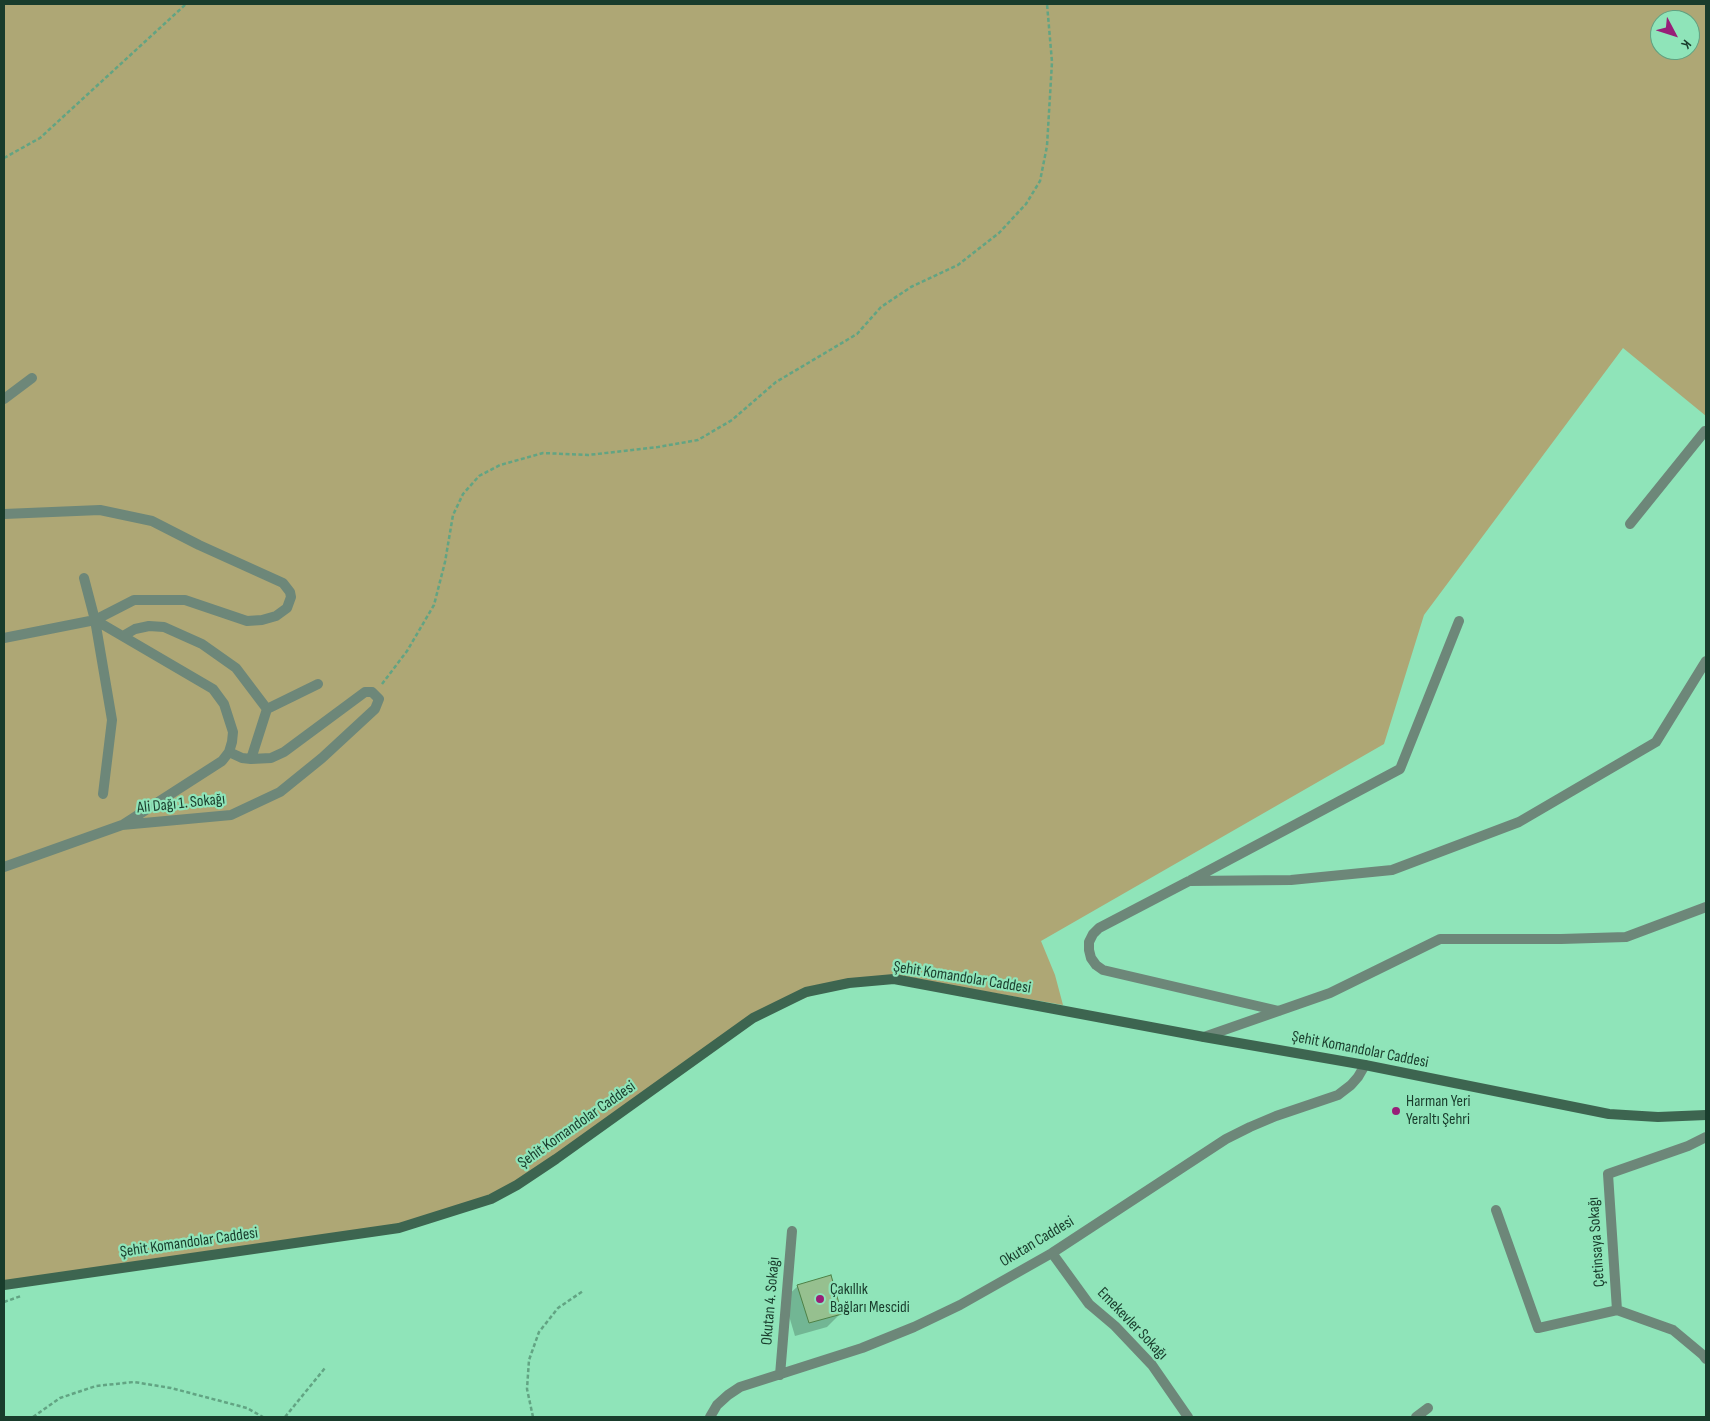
<!DOCTYPE html>
<html>
<head>
<meta charset="utf-8">
<style>
  body { margin:0 }
  #map { position:relative; width:1710px; height:1421px; overflow:hidden; background:#8fe4b9; font-family:"Sofia Sans Condensed",sans-serif }
  canvas { display:block }
  .frame { position:absolute; inset:0; border:5px solid #193c2c; pointer-events:none }
  .north { position:absolute; left:1650px; top:10px; width:50px; height:50px; box-sizing:border-box; background:#8fe4b9; border:1px solid #60a181; border-radius:50%; rotate:130deg; font-size:14px; font-weight:700; line-height:20px; text-align:center; color:#193c2c }
  .north::after { content:''; display:block; margin:auto; width:18px; height:22px; background:#981e78; clip-path:polygon(50% 0,100% 100%,50% 72%,0 100%) }
</style>
</head>
<body>
<div id="map">
<canvas width="1710" height="1421"></canvas>
<div class="frame"></div>
<div class="north">K</div>
</div>
<script>
const g = document.querySelector('canvas').getContext('2d');
g.lineJoin = 'round';
function fillPath(path, color) {
  g.fillStyle = color;
  g.fill(path, 'evenodd');
}
function toPath(rows) {
  const path = new Path2D();
  for (const r of rows) {
    path.moveTo(r[0], r[1]);
    for (let i = 2; i < r.length; i += 2) path.lineTo(r[i], r[i + 1]);
  }
  return path;
}
function trace(path, color, width, dash) {
  g.strokeStyle = color;
  g.lineWidth = width;
  g.lineCap = dash ? 'butt' : 'round';
  g.setLineDash(dash || []);
  g.stroke(path);
}
function write(font, color, halo, rows, align = 'center') {
  g.font = font + ' "Sofia Sans Condensed",sans-serif';
  g.lineWidth = 4.5;
  g.setLineDash([]);
  g.textBaseline = 'middle';
  g.strokeStyle = halo;
  g.fillStyle = color;
  for (const [text, x, y, turn = 0] of rows) {
    g.save();
    g.translate(x, y);
    g.rotate((+turn || 0) * Math.PI / 180);
    g.textAlign = isNaN(turn) ? turn : align;
    if (halo) g.strokeText(text, 0, 0);
    g.fillText(text, 0, 0);
    g.restore();
  }
}
fillPath(toPath([
  [4,4,1706,4,1706,416,1623,348,1424,615,1384,744,1041,941,1055,975,1063,1005,902,977,830,988,765,1014,519,1184,420,1222,4,1285],
  [1660,20,1690,20,1690,50,1660,50]
]), '#aea775');
fillPath(toPath([
  [798,1286,841,1313,827,1327,795,1336,784,1299]
]), '#0003');
const building = toPath([
  [831,1275,842,1314,809,1323,797,1285,831,1275]
]);
fillPath(building, '#96c08f');
trace(building, '#4d8046', 1);
trace(toPath([
  [4,158,40,138,186,4],
  [382,684,407,651,434,605,445,562,453,515,463,494,479,476,500,465,543,453,588,455,658,447,698,440,732,420,776,382,857,334,881,307,911,287,958,265,999,233,1026,204,1040,181,1047,146,1052,62,1047,4],
  [4,1302,21,1296],
  [33,1417,60,1398,96,1386,134,1382,171,1388,247,1408,263,1417],
  [285,1417,325,1368],
  [533,1417,527,1389,529,1360,539,1332,558,1308,583,1291]
]), '#62a483', 2.5, [4, 2.5]);
trace(toPath([
  [4,399,32,378],
  [4,514,100,510,152,521,199,545,283,583,290,592,291,597,287,608,276,616,262,620,247,621,185,600,134,600,95,620,4,638],
  [1630,524,1705,431,1706,432],
  [84,578,95,620,112,720,103,794],
  [95,620,213,689,224,704,233,732,232,742,229,752,222,761,124,824],
  [123,636,135,629,149,626,164,627,202,644,236,668,267,709,251,759],
  [267,709,318,684],
  [4,867,122,825,231,815,280,792,322,758,375,709,379,699,372,692,365,692,284,752,271,758,251,759,242,758,229,752],
  [1191,880,1400,769,1459,621],
  [1279,1011,1103,970,1096,965,1091,958,1089,950,1089,942,1093,934,1099,928,1189,881,1291,880,1392,870,1519,822,1656,742,1706,661],
  [1204,1037,1330,993,1440,939,1561,939,1626,937,1706,907],
  [1496,1210,1538,1328,1617,1310],
  [1052,1253,1089,1304,1115,1326,1152,1365,1188,1417],
  [1617,1310,1608,1174,1688,1146,1706,1137],
  [1617,1310,1673,1330,1703,1355,1706,1359],
  [780,1375,792,1231],
  [710,1417,717,1405,728,1395,740,1387,862,1348,914,1327,960,1305,1052,1253,1226,1139,1250,1127,1276,1116,1338,1095,1351,1085,1358,1077,1365,1065],
  [1416,1417,1428,1408]
]), '#6d8779', 10);
trace(toPath([
  [4,1285,399,1228,491,1199,517,1185,556,1159,753,1018,806,992,849,983,894,979,1204,1037,1365,1065,1609,1114,1658,1117,1706,1115]
]), '#3d6550', 10);
for (const [x, y, r, color] of [
  [1396,1111,5,"#981e78"],
  [820,1299,5,"#981e78"]
]) {
  const dot = new Path2D();
  dot.arc(x, y, r, 0, 2 * Math.PI);
  g.fillStyle = color;
  g.fill(dot);
  trace(dot, '#8fe4b9', 2);
}
write('16px', '#193c2c', '#8fe4b9', [
  ["Ali Dağı 1. Sokağı",181,804,-6],
  ["Şehit Komandolar Caddesi",962,978,9],
  ["Şehit Komandolar Caddesi",1360,1050,11],
  ["Şehit Komandolar Caddesi",577,1125,-35],
  ["Okutan Caddesi",1037,1242,-31],
  ["Çetinsaya Sokağı",1597,1242,-94],
  ["Şehit Komandolar Caddesi",189,1243,-8],
  ["Okutan 4. Sokağı",771,1301,-85],
  ["Emekevler Sokağı",1132,1324,46]
]);
write('16px', '#193c2c', '#8fe4b9', [
  ["Harman Yeri",1406,1102],
  ["Yeraltı Şehri",1406,1120],
  ["Çakıllık",830,1290],
  ["Bağları Mescidi",830,1308]
], 'left');
</script>
</body>
</html>
